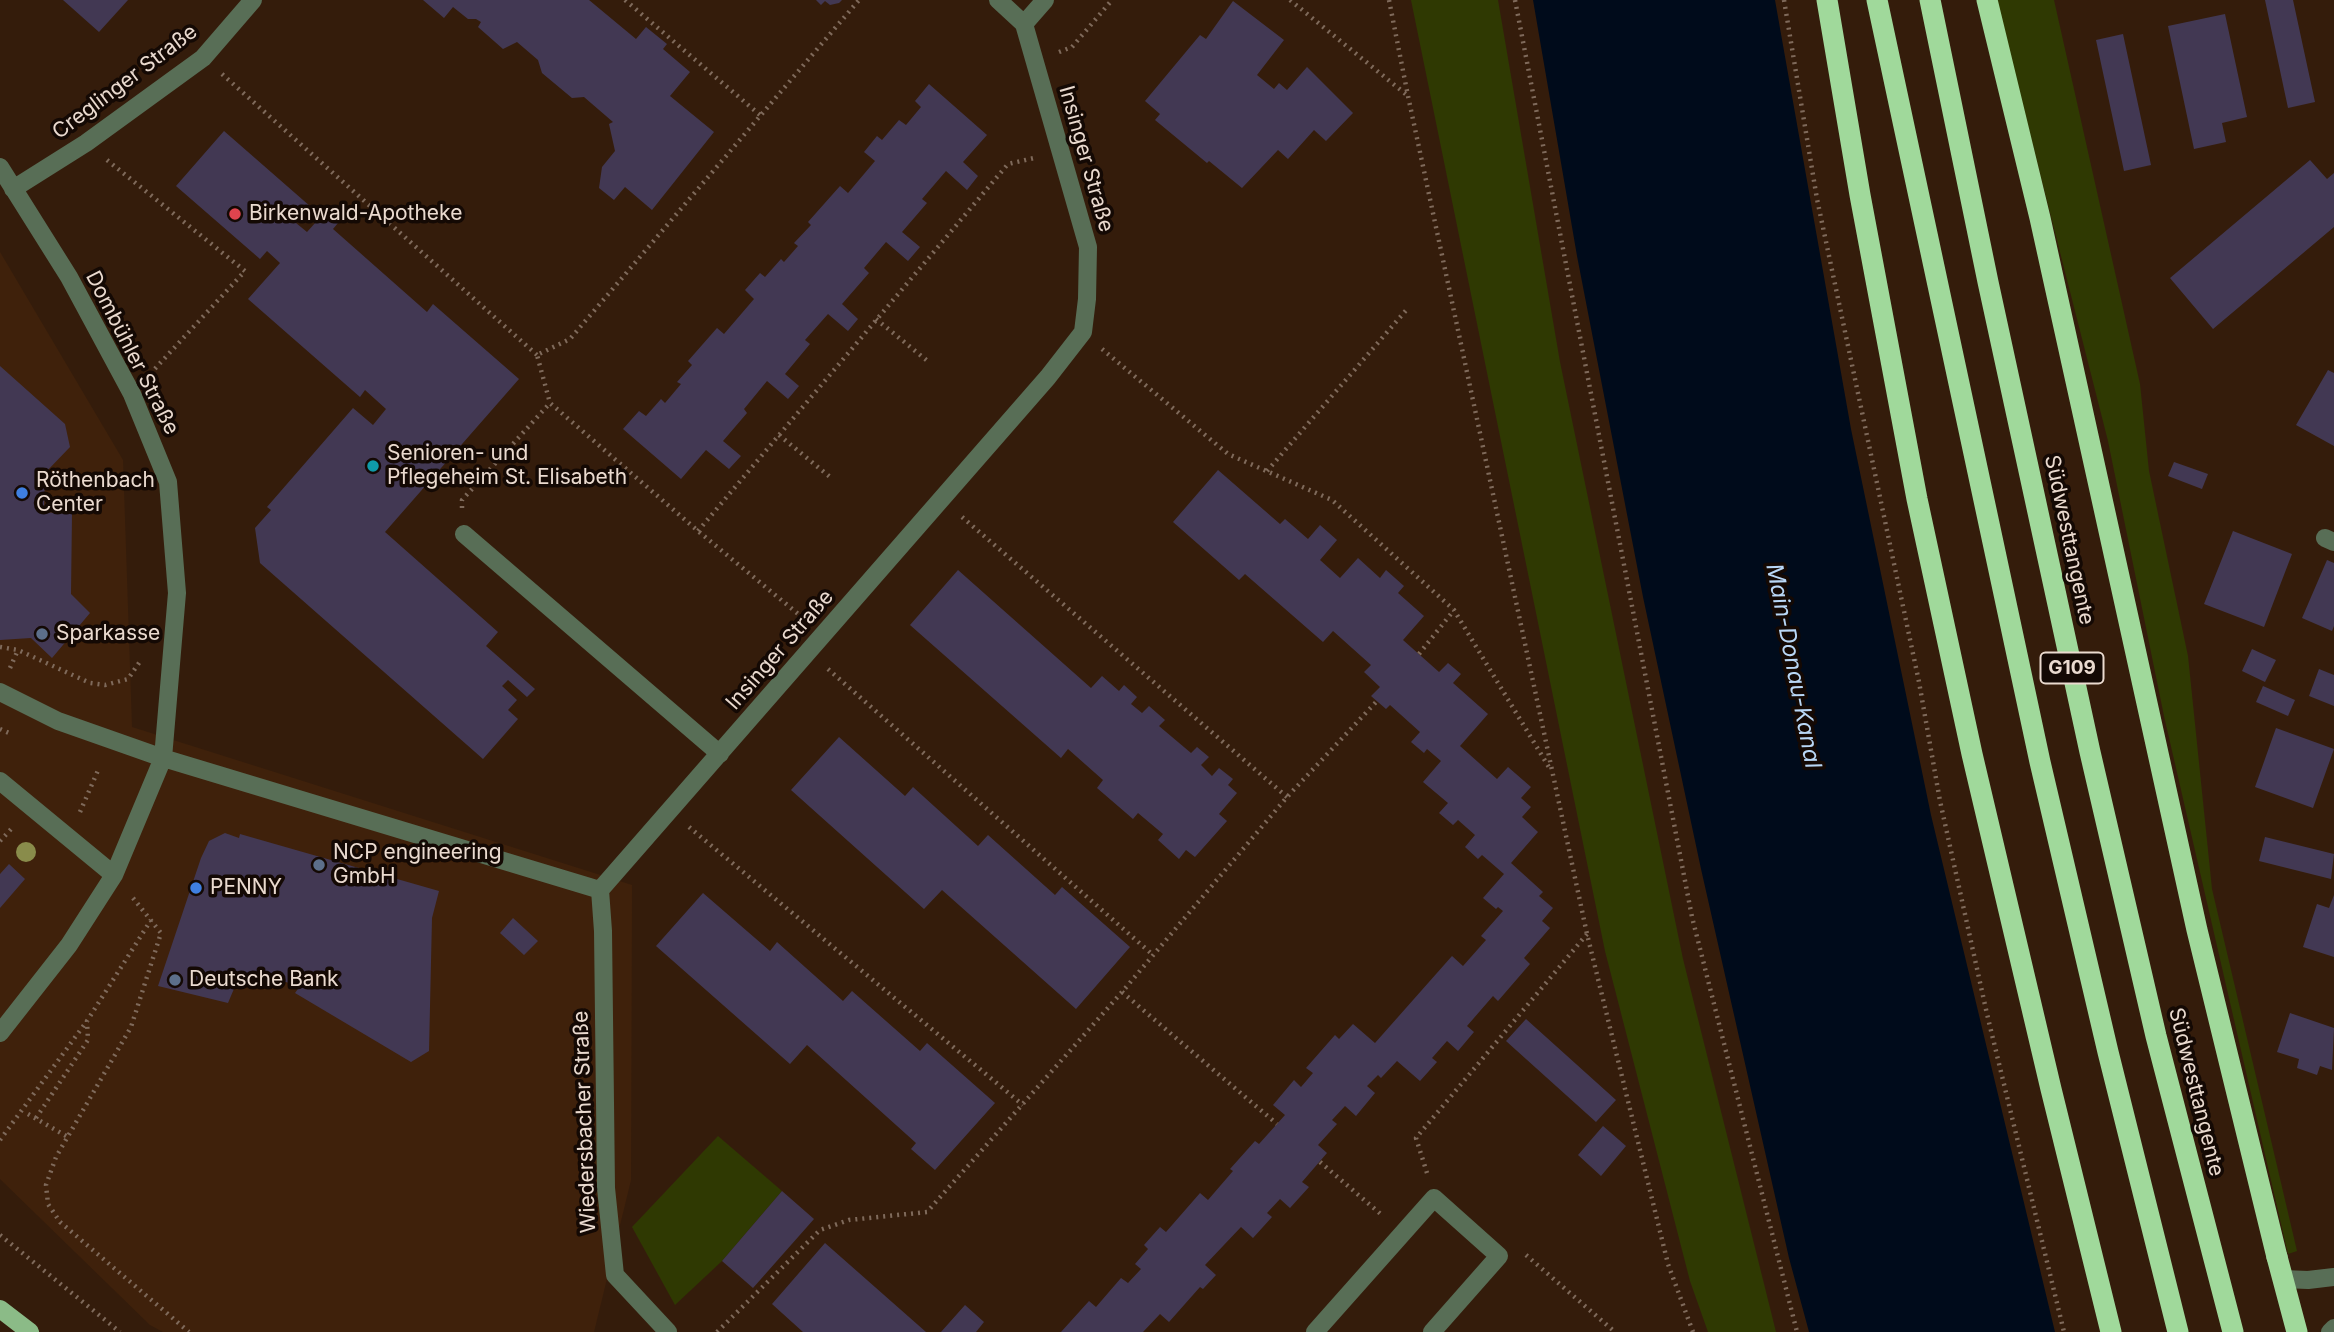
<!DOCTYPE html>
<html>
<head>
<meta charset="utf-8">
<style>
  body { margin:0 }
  canvas { display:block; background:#341c0b }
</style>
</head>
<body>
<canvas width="2334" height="1332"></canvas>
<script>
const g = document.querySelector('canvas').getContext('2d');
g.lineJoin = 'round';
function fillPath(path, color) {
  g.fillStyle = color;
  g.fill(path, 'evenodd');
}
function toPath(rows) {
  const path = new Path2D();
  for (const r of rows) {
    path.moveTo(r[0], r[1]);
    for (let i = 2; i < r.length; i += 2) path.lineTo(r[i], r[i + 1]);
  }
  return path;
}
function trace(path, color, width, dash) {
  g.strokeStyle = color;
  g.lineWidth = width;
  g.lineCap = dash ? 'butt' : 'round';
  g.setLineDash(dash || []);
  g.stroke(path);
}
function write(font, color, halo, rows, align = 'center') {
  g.font = font + ' Inter,sans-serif';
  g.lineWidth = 7;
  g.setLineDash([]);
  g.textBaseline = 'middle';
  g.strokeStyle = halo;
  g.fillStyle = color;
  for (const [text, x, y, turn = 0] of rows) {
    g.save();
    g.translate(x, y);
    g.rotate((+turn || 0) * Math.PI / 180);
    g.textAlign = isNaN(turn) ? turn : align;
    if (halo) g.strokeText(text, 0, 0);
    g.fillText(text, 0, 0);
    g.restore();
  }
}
fillPath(toPath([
  [0,252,123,460,132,727,632,885,631,1180,594,1332,163,1332,150,1325,0,1179]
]), '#3f210b');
fillPath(toPath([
  [1411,0,1498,0,1560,362,1683,959,1776,1332,1708,1332,1690,1281,1605,951],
  [1996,0,2054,0,2140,384,2149,471,2188,656,2212,889,2297,1251,2288,1254,2164,716,2108,441],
  [718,1136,782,1191,722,1261,675,1305,632,1227]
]), '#2f3902');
fillPath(toPath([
  [1533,0,1775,0,1851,429,1931,815,2055,1332,1809,1332,1789,1258,1701,869,1643,597,1577,256]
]), '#000b1b');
fillPath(toPath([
  [63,0,128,0,99,32],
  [423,0,589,0,636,39,646,27,667,44,663,49,690,72,670,96,714,132,652,210,625,187,614,200,599,188,602,167,615,151,609,124,613,122,584,97,572,98,542,73,538,60,517,42,503,49,478,27,481,22,476,19,468,19,453,7,444,18],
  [816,0,842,0,839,3,830,5,825,1,821,5],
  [2265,0,2293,0,2315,102,2288,108],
  [1233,1,1284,40,1257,75,1274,89,1279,83,1287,90,1307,67,1353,113,1326,141,1314,130,1288,159,1278,150,1242,188,1209,161,1207,163,1155,120,1160,114,1145,101,1200,35,1206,39],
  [2225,14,2247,117,2222,123,2226,142,2194,149,2168,26],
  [2123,34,2151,165,2124,171,2096,40],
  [929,84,987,135,963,162,978,176,967,190,946,171,922,199,927,203,902,232,920,247,908,261,886,242,864,268,869,273,842,304,858,319,848,331,828,314,805,340,810,344,785,374,799,386,788,399,767,381,744,409,747,413,723,441,741,456,729,469,706,450,681,479,623,429,639,411,646,416,661,399,665,403,681,384,677,382,692,365,688,361,717,328,724,334,754,299,745,290,760,273,765,277,781,259,784,262,798,246,794,243,811,225,808,222,840,186,848,193,875,161,864,152,877,136,882,140,899,120,906,125,921,107,915,101],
  [224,131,311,207,296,223,307,232,325,212,338,223,333,229,427,312,433,304,519,379,385,532,498,632,486,646,535,689,527,697,508,680,502,686,517,700,508,710,518,719,483,759,260,563,255,528,271,510,267,507,353,408,373,425,386,409,365,390,360,397,248,299,280,263,267,251,260,259,176,186],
  [2310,160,2327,179,2334,173,2334,227,2213,329,2170,278],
  [0,366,65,424,70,447,45,473,44,512,72,514,71,594,90,613,52,658,31,638,0,640],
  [2328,370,2334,373,2334,446,2296,425],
  [2174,462,2208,474,2202,489,2168,476],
  [1218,470,1280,524,1285,519,1308,539,1320,525,1337,540,1320,560,1340,578,1358,558,1380,578,1386,570,1404,586,1398,593,1424,616,1403,640,1439,672,1448,663,1461,674,1453,683,1488,714,1460,746,1497,779,1508,767,1531,787,1521,798,1531,807,1522,817,1538,832,1511,863,1543,892,1539,896,1553,908,1542,921,1550,928,1524,958,1530,964,1498,1001,1493,996,1467,1026,1474,1032,1458,1051,1447,1041,1432,1058,1437,1062,1420,1081,1397,1061,1381,1078,1378,1075,1367,1086,1375,1093,1356,1116,1345,1106,1332,1120,1337,1124,1318,1145,1327,1153,1302,1182,1309,1187,1290,1208,1280,1199,1267,1213,1272,1217,1253,1238,1241,1227,1205,1265,1216,1275,1203,1289,1200,1287,1169,1322,1160,1314,1143,1332,1061,1332,1089,1301,1096,1307,1121,1278,1128,1283,1141,1269,1135,1264,1148,1249,1144,1245,1160,1227,1166,1232,1200,1193,1208,1200,1233,1171,1230,1169,1255,1141,1259,1144,1285,1115,1273,1105,1294,1080,1301,1087,1313,1073,1306,1068,1335,1035,1339,1039,1353,1024,1375,1043,1452,956,1463,966,1486,940,1481,936,1503,911,1498,907,1496,909,1483,898,1504,874,1482,855,1478,859,1465,847,1475,835,1458,820,1453,825,1439,813,1448,803,1423,782,1441,761,1427,749,1424,753,1411,742,1420,732,1390,705,1386,709,1371,696,1380,687,1364,672,1371,665,1333,631,1323,642,1245,574,1239,580,1173,522],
  [2233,531,2292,554,2264,627,2204,604],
  [2327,560,2334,563,2334,626,2332,631,2302,618],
  [958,570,1091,688,1102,676,1119,691,1124,685,1137,697,1131,704,1142,713,1149,706,1165,720,1159,726,1191,753,1197,747,1209,757,1201,765,1212,776,1219,768,1233,779,1228,785,1237,793,1219,814,1227,821,1195,857,1186,850,1179,859,1158,840,1163,834,1138,813,1133,819,1097,788,1103,780,1068,749,1061,758,910,625],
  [2252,649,2276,660,2265,682,2242,671],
  [2319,669,2334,675,2334,706,2309,696],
  [2263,686,2295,700,2288,716,2256,702],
  [2276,728,2334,749,2313,808,2255,787],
  [839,737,905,796,913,787,978,846,988,835,1055,895,1062,887,1130,947,1076,1009,942,890,924,909,791,790],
  [225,833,239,838,240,834,439,891,432,918,429,1051,411,1062,295,993,300,986,275,979,236,984,228,1003,158,986,201,858,209,841],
  [2265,837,2334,854,2331,879,2259,861],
  [9,864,25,879,0,908,0,874],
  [703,893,770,951,777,942,843,1001,852,991,920,1051,927,1043,995,1103,935,1170,911,1149,916,1143,807,1045,790,1064,656,946],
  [2334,895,2334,957,2303,947,2317,904,2329,908],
  [513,918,538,941,524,955,500,933],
  [2290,1013,2334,1028,2332,1070,2320,1066,2317,1075,2297,1068,2299,1059,2277,1052],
  [1526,1019,1616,1100,1596,1122,1506,1041],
  [1603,1126,1626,1146,1601,1176,1578,1155],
  [782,1191,814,1219,753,1288,722,1261],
  [825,1243,926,1332,803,1332,772,1304],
  [965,1305,984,1322,976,1332,941,1332]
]), '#423853');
trace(toPath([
  [625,0,760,115],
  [1290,0,1408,96],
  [1389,0,1408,96,1587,934,1668,1264,1693,1332],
  [1515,0,1692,917,1797,1332],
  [1784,0,1817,199,1919,682,1940,801,1987,1014,2064,1332],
  [1059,52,1072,47,1112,0],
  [222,74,537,355],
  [107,160,245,271,151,373],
  [876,319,930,363],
  [1102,349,1228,454,1332,500,1454,610,1550,769],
  [779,435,830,477],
  [1267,471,1408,308],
  [462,508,462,500,550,403],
  [962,517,1287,797],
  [698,531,1008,164,1034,158],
  [803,618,698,531,550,403,537,355,570,339,859,0],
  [0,647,18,650,90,683,105,685,128,679,141,660],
  [1419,654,1454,610],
  [10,668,18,650],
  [828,669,1153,955],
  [0,729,9,733],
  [80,812,99,768],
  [689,827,1023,1105],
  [0,841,14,826],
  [133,898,161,933,131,1027,56,1157,46,1185,48,1204,60,1222,189,1332],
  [1122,992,1277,1124],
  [28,1114,68,1137],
  [36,1118,88,1040,87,1021,151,920],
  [0,1140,87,1021],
  [1320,1162,1383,1216],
  [1427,1173,1416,1138,1587,934],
  [0,1235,120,1332],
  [1526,1255,1615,1332],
  [717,1332,820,1230,849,1220,927,1212,1122,992,1287,797,1377,701]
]), '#7f6a5b', 4.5, [2, 5]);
trace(toPath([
  [1024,24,1045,0],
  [0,167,69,277,132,394,168,482,177,593,163,758,114,875,69,945,0,1033],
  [13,189,86,143,203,58,253,0],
  [464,534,720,754],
  [2325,538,2334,542],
  [0,692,58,721,163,758,600,890],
  [0,781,114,875],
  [600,890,1048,377,1083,332,1087,299,1088,247,1024,24,998,0],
  [600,890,603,931,606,1188,615,1275,668,1332],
  [2283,1279,2308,1280,2334,1277],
  [1315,1332,1434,1198,1499,1256,1432,1332],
  [2330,1332,2334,1328]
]), '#586e56', 18);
trace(toPath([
  [0,1309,30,1332]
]), '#8bbb87', 18);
trace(toPath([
  [1827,0,1860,195,1917,499,1972,754,2051,1089,2111,1332],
  [1877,0,2040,762,2108,1052,2178,1332],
  [1930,0,1988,282,2090,752,2156,1036,2233,1332],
  [1987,0,2040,218,2197,930,2277,1257]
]), '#a0d99b', 21);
trace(toPath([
  [2277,1257,2297,1332]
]), '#a0d99b', 21);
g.fillStyle = '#898c4b';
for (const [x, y] of [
  [26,852]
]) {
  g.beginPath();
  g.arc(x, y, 10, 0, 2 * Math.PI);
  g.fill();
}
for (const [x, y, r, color] of [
  [235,214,7,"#e0444e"],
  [373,466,7,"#0f9aa8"],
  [22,493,7,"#3f7fe0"],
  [42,634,7,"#5c6f8a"],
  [319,865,7,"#5c6f8a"],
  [196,888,7,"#3f7fe0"],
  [175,980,7,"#5c6f8a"]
]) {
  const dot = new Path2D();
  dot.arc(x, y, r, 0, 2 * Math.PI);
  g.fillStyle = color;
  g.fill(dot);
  trace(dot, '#140904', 2.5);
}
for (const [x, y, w] of [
  [2072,668,63]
]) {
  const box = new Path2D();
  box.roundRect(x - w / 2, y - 15.5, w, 31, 5);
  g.fillStyle = '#140904';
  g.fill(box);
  trace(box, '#eadacf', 2);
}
write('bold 19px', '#eadacf', null, [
  ["G109",2072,668]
]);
write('21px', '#eadacf', '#140904', [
  ["Creglinger Straße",125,82,-37],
  ["Insinger Straße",1086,159,74],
  ["Dombühler Straße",132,353,63],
  ["Südwesttangente",2069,540,78],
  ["Insinger Straße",780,650,-49],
  ["Südwesttangente",2196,1092,76],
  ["Wiedersbacher Straße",585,1122,-92]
]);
write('21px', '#eadacf', '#140904', [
  ["Birkenwald-Apotheke",249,214],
  ["Senioren- und",387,454],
  ["Pflegeheim St. Elisabeth",387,478],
  ["Röthenbach",36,481],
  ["Center",36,505],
  ["Sparkasse",56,634],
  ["NCP engineering",333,853],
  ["GmbH",333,877],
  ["PENNY",210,888],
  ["Deutsche Bank",189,980]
], 'left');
write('italic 23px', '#b9d7f6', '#140904', [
  ["Main-Donau-Kanal",1793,666,79]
]);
</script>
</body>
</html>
